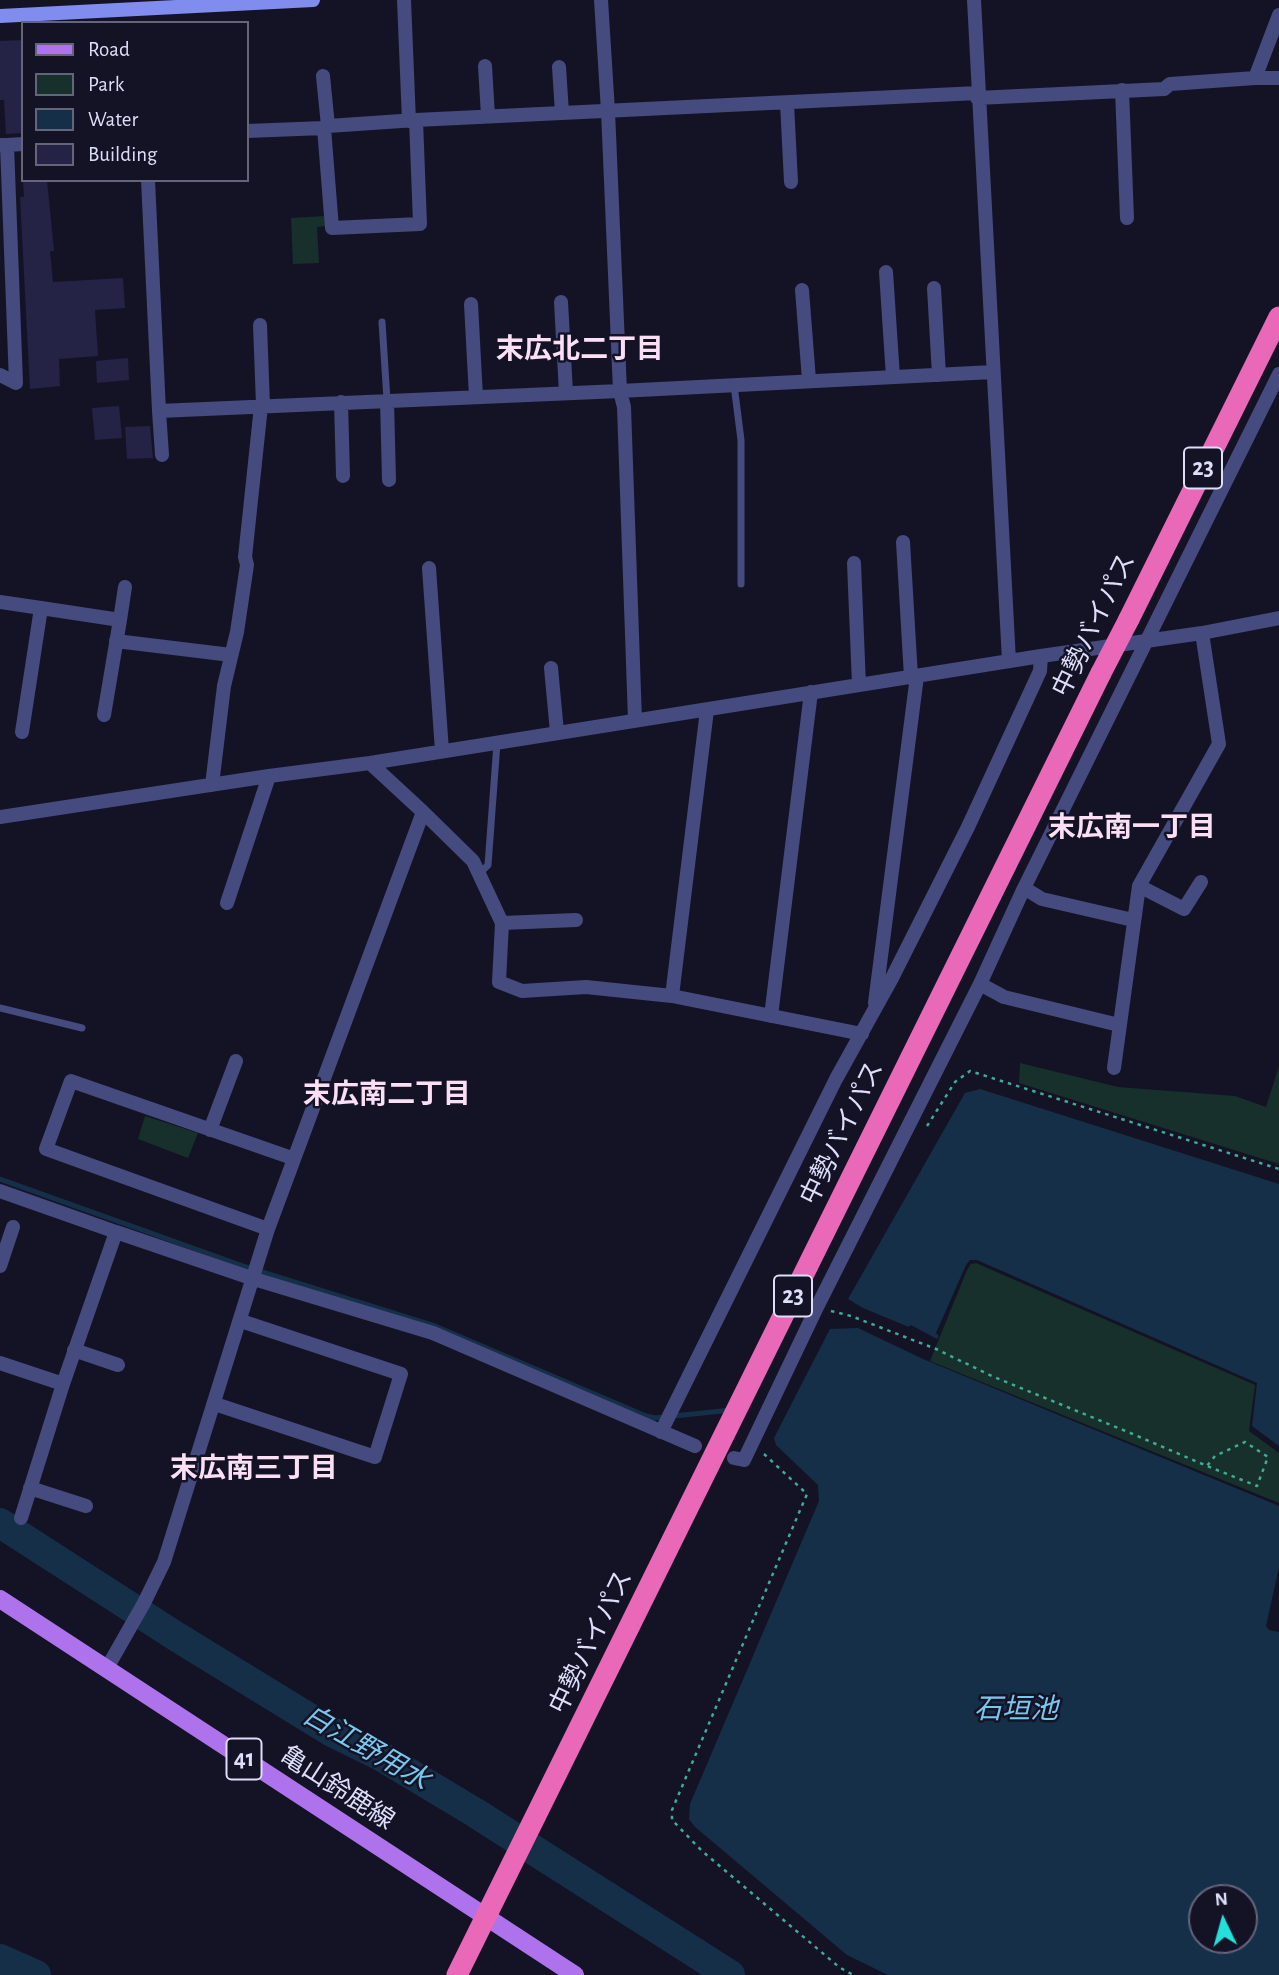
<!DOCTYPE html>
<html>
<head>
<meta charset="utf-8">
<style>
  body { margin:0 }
  #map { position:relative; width:1279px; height:1975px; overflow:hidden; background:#141326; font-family:"Alegreya Sans",sans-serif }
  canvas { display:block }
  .legend { position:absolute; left:21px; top:21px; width:228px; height:161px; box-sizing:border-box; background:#141326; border:2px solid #64647b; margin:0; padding:9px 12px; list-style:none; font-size:21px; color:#dddefa }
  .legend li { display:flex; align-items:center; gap:14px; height:35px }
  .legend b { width:35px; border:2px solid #64647b }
  .north { position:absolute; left:1188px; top:1884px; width:70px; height:70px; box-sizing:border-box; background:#141326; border:2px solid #64647b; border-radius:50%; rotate:355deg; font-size:19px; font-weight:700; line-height:28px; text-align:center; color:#dddefa }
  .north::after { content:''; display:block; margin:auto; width:24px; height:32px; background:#23e1da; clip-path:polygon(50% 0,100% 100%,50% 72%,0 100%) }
</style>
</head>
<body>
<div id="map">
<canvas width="1279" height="1975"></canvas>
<ul class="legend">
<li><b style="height:9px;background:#ae73ec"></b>Road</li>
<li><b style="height:19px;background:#17302b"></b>Park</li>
<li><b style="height:19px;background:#162f48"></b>Water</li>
<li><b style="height:19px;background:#242245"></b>Building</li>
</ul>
<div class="north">N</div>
</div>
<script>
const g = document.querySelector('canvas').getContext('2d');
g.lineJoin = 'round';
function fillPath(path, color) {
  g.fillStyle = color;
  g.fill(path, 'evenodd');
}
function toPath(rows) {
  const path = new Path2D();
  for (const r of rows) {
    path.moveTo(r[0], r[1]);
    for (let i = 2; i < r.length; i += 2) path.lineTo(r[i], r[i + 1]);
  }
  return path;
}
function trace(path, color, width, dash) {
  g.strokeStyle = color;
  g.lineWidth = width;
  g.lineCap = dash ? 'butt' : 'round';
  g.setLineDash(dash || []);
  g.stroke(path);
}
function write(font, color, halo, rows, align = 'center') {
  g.font = font + ' "Alegreya Sans","Noto Sans JP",sans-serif';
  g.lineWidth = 5;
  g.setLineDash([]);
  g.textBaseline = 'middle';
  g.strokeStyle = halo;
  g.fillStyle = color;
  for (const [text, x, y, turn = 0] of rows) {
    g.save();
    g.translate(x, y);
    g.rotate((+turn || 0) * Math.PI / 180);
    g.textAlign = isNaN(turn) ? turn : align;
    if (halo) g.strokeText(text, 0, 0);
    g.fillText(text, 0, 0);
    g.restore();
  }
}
fillPath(toPath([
  [325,216,325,226,317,227,319,263,293,264,291,218],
  [1020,1063,1118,1087,1235,1096,1266,1107,1279,1066,1279,1164,1019,1083],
  [145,1116,198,1133,188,1158,138,1139],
  [976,1263,1255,1385,1249,1431,1279,1453,1279,1503,930,1361,967,1270,971,1264]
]), '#17302b');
fillPath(toPath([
  [980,1089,1279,1184,1279,1446,1252,1426,1257,1383,977,1260,970,1260,966,1265,936,1333,939,1336,937,1339,911,1325,909,1327,863,1308,848,1299,965,1093],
  [858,1328,923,1359,1279,1506,1279,1567,1266,1626,1269,1630,1279,1632,1279,1975,888,1975,847,1955,694,1826,689,1819,690,1804,819,1501,818,1485,776,1445,774,1438,830,1329],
  [1202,1898,1244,1898,1244,1940,1202,1940]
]), '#162f48');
trace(toPath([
  [0,1179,246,1267,435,1326,646,1416,655,1418,731,1410]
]), '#162f48', 5);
trace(toPath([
  [0,1523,177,1637,332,1732,379,1755,474,1812,730,1975],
  [0,1959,36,1975]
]), '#162f48', 30);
fillPath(toPath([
  [23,40,23,133,6,134,4,100,0,100,0,41],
  [23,180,47,180,54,251,50,251,53,282,123,278,125,308,95,310,98,356,59,359,60,386,30,389,20,197,24,197],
  [128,358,129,380,97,383,96,361],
  [119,406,122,438,95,440,92,408],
  [150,426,153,458,127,459,125,427]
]), '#242245');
trace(toPath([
  [927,1126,955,1082,970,1071,1279,1169],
  [831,1311,851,1316,936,1349,994,1377,1128,1432,1207,1466,1257,1486,1268,1457,1245,1442,1215,1456,1207,1466],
  [764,1454,807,1494,672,1810,672,1820,702,1851,839,1967,853,1975]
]), '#41ab96', 2.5, [3.5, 5]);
trace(toPath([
  [382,322,387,400],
  [734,385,741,440,741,584],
  [479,874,488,865,497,743],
  [0,1008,82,1028]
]), '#454a7f', 7);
trace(toPath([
  [404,0,409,121],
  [601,0,608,111,620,391,624,407,635,720],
  [974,0,1009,661],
  [485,66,488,116],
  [559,67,562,113],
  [323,76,328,126],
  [1255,78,1279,78],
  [1122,90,1127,218],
  [977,98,1164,89,1170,84,1255,78,1279,15],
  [787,103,791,182],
  [324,128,332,228,420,224,416,120],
  [247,131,324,128,328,126,416,120,978,93],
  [0,145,7,145,16,383,0,375],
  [7,145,23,144],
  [148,180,159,411,620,391,993,372],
  [886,272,893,377],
  [934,288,939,375],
  [802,290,809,380],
  [561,302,566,393],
  [471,304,476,397],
  [260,325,263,405],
  [387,400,389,480],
  [341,402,343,476],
  [159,411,162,455],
  [903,542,911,677],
  [854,563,859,685],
  [429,568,442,751],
  [0,602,41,608,22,732],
  [41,608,120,620,125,587],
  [116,641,231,655],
  [551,668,557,732],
  [104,715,120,620],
  [212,785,224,686,237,632,247,565,245,557,261,406],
  [423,812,473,861,502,923,576,920],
  [0,817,269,776,370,763,1041,656,1202,633,1279,618],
  [1139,886,1184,909,1201,882],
  [1024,888,1042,899,1133,920],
  [227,903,269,776],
  [502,923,499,982,522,991,586,987,672,996,707,710],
  [980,984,1004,997,1119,1025],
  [672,996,862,1034],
  [875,1003,917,676],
  [771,1016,811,692],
  [1114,1068,1139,886,1219,744,1202,633],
  [210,1130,236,1061],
  [0,1191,116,1232],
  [268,1229,46,1149,71,1081,292,1158],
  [0,1266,13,1227],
  [74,1350,118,1365],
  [0,1363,63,1384,116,1232,254,1279,433,1333,695,1446],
  [215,1404,375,1457,401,1374,241,1321],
  [661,1432,836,1079,892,978,968,827,1040,671,1041,656],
  [734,1458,744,1460,817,1307,980,984,1024,888,1279,374],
  [30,1488,86,1506],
  [21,1518,63,1384],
  [107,1668,144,1603,164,1562,268,1229,423,812,370,763]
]), '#454a7f', 14);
trace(toPath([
  [0,16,313,0]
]), '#818dee', 14);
trace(toPath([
  [0,1599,575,1975]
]), '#ae73ec', 18);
trace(toPath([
  [1129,619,1279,317],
  [457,1975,1101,673]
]), '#ea68b8', 21);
trace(toPath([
  [1101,673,1129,619]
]), '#ea68b8', 21);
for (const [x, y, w] of [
  [1203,468,38],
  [793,1296,38],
  [244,1759,35]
]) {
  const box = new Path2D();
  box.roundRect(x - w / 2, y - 20.5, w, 41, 5);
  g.fillStyle = '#141326';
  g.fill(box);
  trace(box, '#dddefa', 2);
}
write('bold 24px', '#dddefa', null, [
  ["23",1203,468],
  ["23",793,1296],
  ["41",244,1759]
]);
write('26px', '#dddefa', '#141326', [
  ["中勢バイパス",1094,625,-64],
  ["中勢バイパス",842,1133,-64],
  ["中勢バイパス",591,1642,-64],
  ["亀山鈴鹿線",337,1788,33]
]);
write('bold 28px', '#fbdff4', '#141326', [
  ["末広北二丁目",580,350],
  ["末広南一丁目",1132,828],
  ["末広南二丁目",387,1095],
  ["末広南三丁目",254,1469]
]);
write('italic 28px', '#79c7ed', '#141326', [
  ["石垣池",1016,1710],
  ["白江野用水",366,1748,30]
]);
</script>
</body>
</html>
